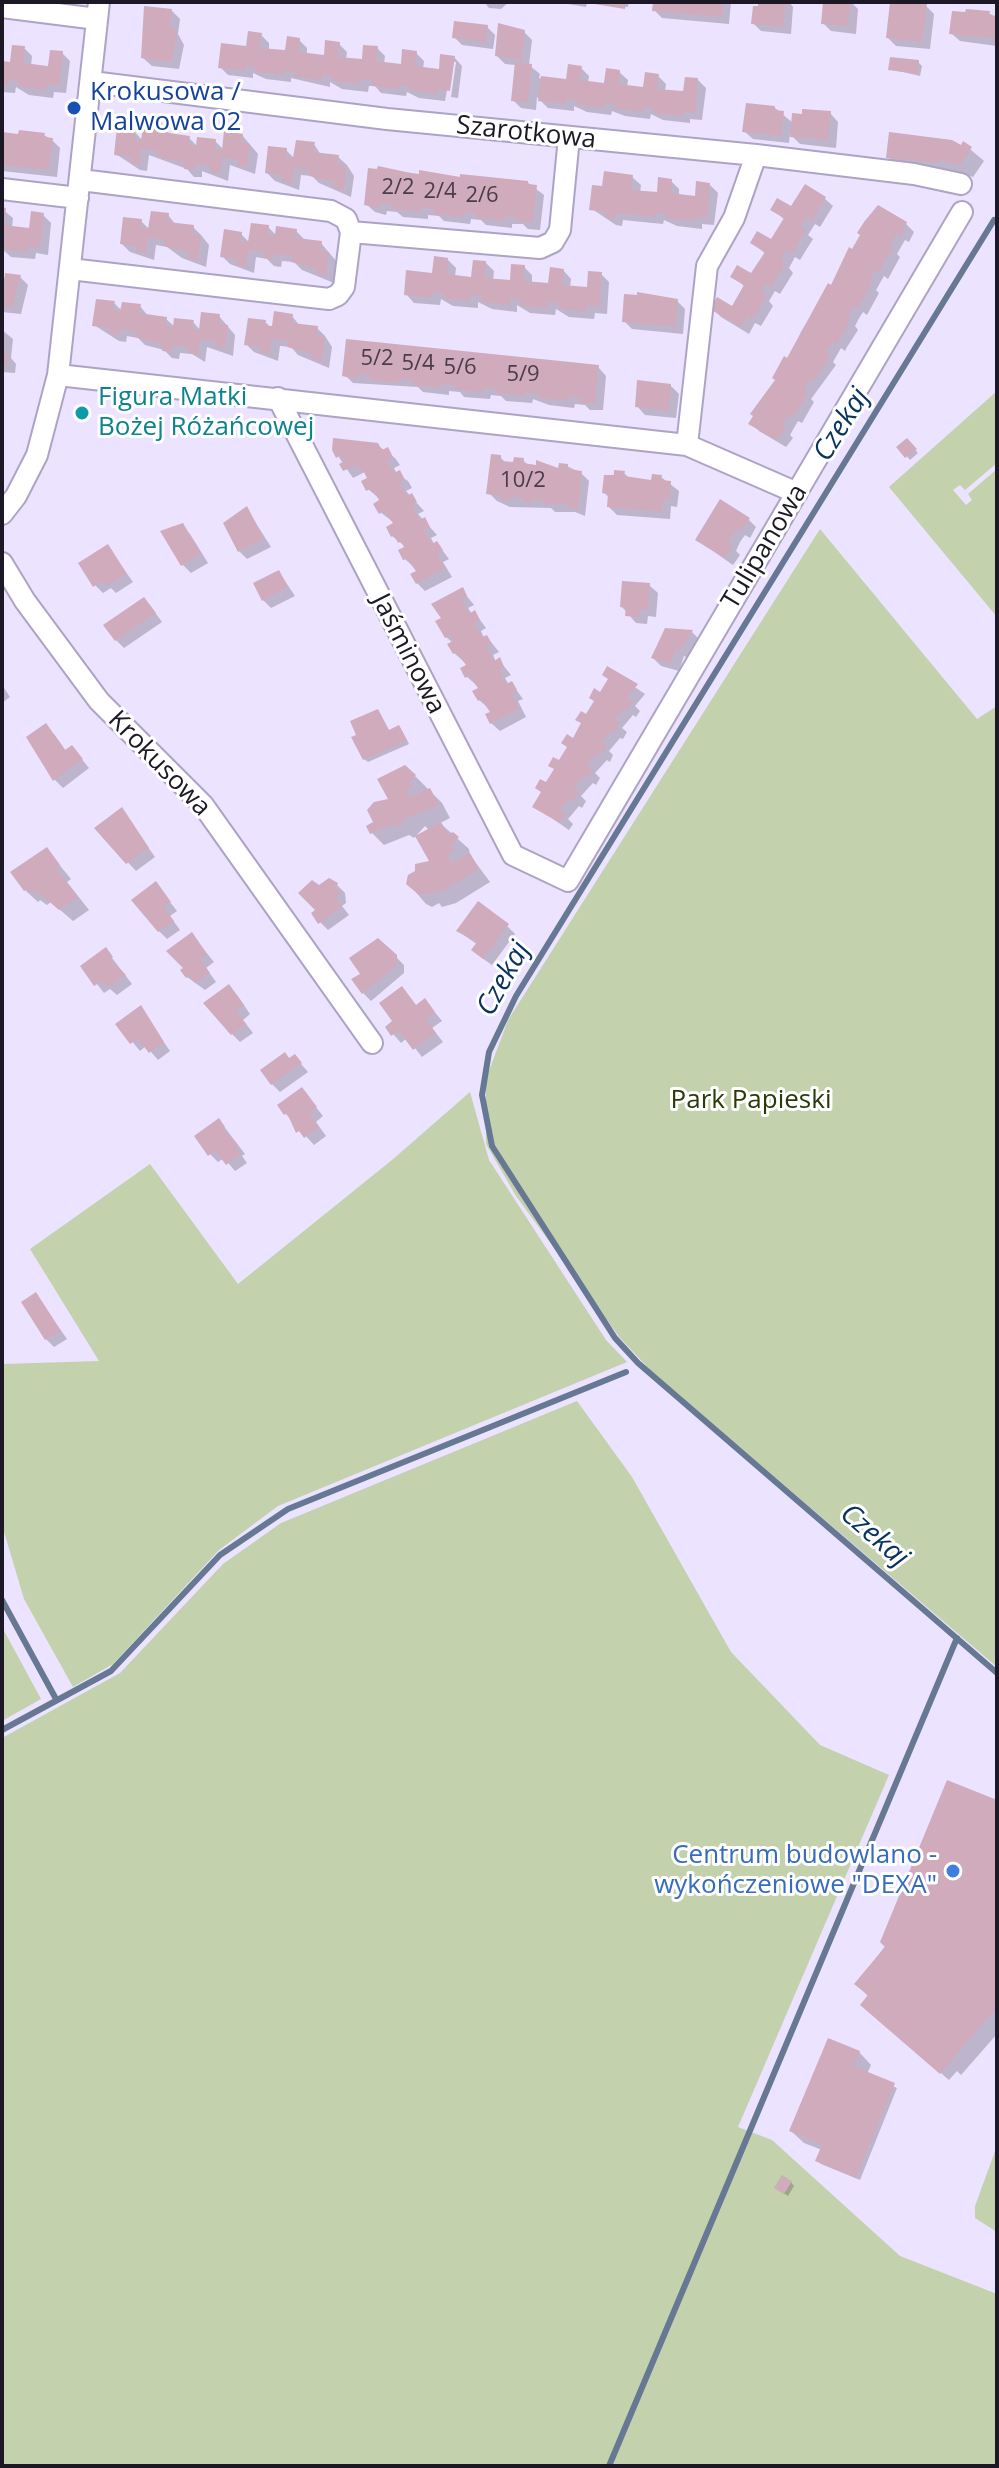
<!DOCTYPE html>
<html>
<head>
<meta charset="utf-8">
<style>
  body { margin:0 }
  #map { position:relative; width:999px; height:2468px; overflow:hidden; background:#ebe3ff; font-family:"Open Sans",sans-serif }
  canvas { display:block }
  .frame { position:absolute; inset:0; border:4px solid #1c1825; pointer-events:none }
</style>
</head>
<body>
<div id="map">
<canvas width="999" height="2468"></canvas>
<div class="frame"></div>
</div>
<script>
const g = document.querySelector('canvas').getContext('2d');
g.lineJoin = 'round';
function fillPath(path, color) {
  g.fillStyle = color;
  g.fill(path, 'evenodd');
}
function toPath(rows) {
  const path = new Path2D();
  for (const r of rows) {
    path.moveTo(r[0], r[1]);
    for (let i = 2; i < r.length; i += 2) path.lineTo(r[i], r[i + 1]);
  }
  return path;
}
function trace(path, color, width, dash) {
  g.strokeStyle = color;
  g.lineWidth = width;
  g.lineCap = dash ? 'butt' : 'round';
  g.setLineDash(dash || []);
  g.stroke(path);
}
function write(font, color, halo, rows, align = 'center') {
  g.font = font + ' "Open Sans",sans-serif';
  g.lineWidth = 6;
  g.setLineDash([]);
  g.textBaseline = 'middle';
  g.strokeStyle = halo;
  g.fillStyle = color;
  for (const [text, x, y, turn = 0] of rows) {
    g.save();
    g.translate(x, y);
    g.rotate((+turn || 0) * Math.PI / 180);
    g.textAlign = isNaN(turn) ? turn : align;
    if (halo) g.strokeText(text, 0, 0);
    g.fillText(text, 0, 0);
    g.restore();
  }
}
fillPath(toPath([
  [997,391,997,463,965,490,960,485,953,490,966,505,972,500,968,494,997,469,997,617,889,487],
  [820,529,977,719,997,706,997,1667,654,1374,620,1338,516,1196,486,1144,486,1079,508,1020],
  [470,1092,489,1160,606,1340,627,1362,278,1506,219,1550,113,1664,73,1687,24,1599,2,1525,2,1364,99,1361,30,1249,150,1164,238,1284,392,1160],
  [577,1401,632,1477,731,1652,820,1745,889,1775,738,2127,772,2140,900,2256,997,2294,997,2466,2,2466,2,1738,120,1673,223,1564,281,1523],
  [2,1627,41,1699,2,1721],
  [997,2146,997,2232,975,2218,975,2206]
]), '#c3d1ad');
fillPath(toPath([
  [484,2,509,2,501,9,489,8],
  [556,2,629,2,628,7,587,3,586,7],
  [655,2,731,2,729,24,662,18,654,10],
  [759,2,789,2,793,7,791,34,761,31,753,23],
  [825,2,851,2,858,9,856,34,831,31,823,23],
  [892,2,926,6,934,14,930,49,896,46,888,38],
  [172,11,180,19,178,34,184,45,179,69,152,66,143,58],
  [989,13,997,18,997,46,960,41,951,33],
  [487,27,495,35,493,49,462,45,454,37],
  [524,32,532,40,529,65,540,74,539,78,568,81,581,68,589,76,588,83,606,85,619,72,628,80,627,87,644,89,658,76,666,84,665,91,684,94,698,80,706,88,702,120,690,119,690,123,663,120,651,114,650,119,625,116,612,111,611,115,587,112,574,106,574,111,548,108,537,97,536,110,521,108,513,100,516,65,505,64,497,56],
  [261,35,269,43,269,51,287,53,299,40,307,48,307,55,325,57,339,44,347,52,346,60,363,61,377,48,385,56,384,64,402,66,416,53,424,61,423,69,441,71,454,57,462,66,458,98,451,97,456,62,452,62,445,101,419,98,407,92,406,96,381,93,375,86,369,86,368,92,342,89,330,82,330,87,291,78,291,82,266,79,253,73,253,78,228,75,220,67],
  [24,48,32,56,31,66,50,68,62,53,70,61,66,93,54,92,53,98,29,95,16,87,15,93,2,92,2,63,12,64],
  [918,62,922,66,920,76,890,69],
  [774,107,793,123,830,113,838,122,836,148,800,144,790,134,789,143,753,139,744,131],
  [161,125,169,133,189,138,198,147,215,141,224,150,242,135,258,154,255,174,230,165,228,181,202,171,202,177,194,177,187,169,149,155,147,171,140,170,116,154,134,131,143,141],
  [2,130,6,135,44,135,52,140,60,148,57,177,2,171],
  [314,144,321,155,338,157,347,165,354,176,351,197,319,183,312,176,301,175,299,190,275,181,267,173,286,150,295,159],
  [964,144,984,161,973,177,954,171,952,175,900,170,888,157,962,148],
  [382,168,410,175,441,174,462,180,527,182,544,195,540,230,528,229,523,224,512,224,512,228,486,225,481,220,471,219,470,224,444,221,439,216,428,215,428,219,403,217,397,212,387,211,386,215,375,212,366,204,370,170],
  [632,177,641,185,640,193,659,195,671,181,679,189,679,196,697,199,710,185,718,193,714,225,702,224,702,229,677,226,664,220,663,224,623,220,622,226,616,225,592,209,604,189],
  [824,198,833,206,820,227,815,224,808,235,813,239,800,260,795,257,789,268,793,273,780,294,775,291,769,301,773,306,761,326,755,323,749,334,721,317,713,309,732,309,745,287,733,276,752,276,766,254,752,243,772,242,785,220,772,209,792,209],
  [2,209,13,218,12,228,31,230,43,215,51,223,48,255,36,253,35,259,11,257,2,249],
  [168,215,176,225,193,227,201,235,209,245,206,267,182,258,167,247,156,245,154,260,130,252,122,244,141,221,150,230],
  [906,224,914,232,909,242,905,240,897,254,900,257,888,279,884,276,876,290,879,293,867,315,863,312,858,320,855,326,858,330,847,347,845,351,841,348,833,362,836,365,811,399,814,402,802,423,798,421,790,435,793,438,786,447,759,431,751,423,794,351,801,332,853,251],
  [268,227,277,236,296,231,304,239,321,243,337,262,334,283,302,270,294,262,282,261,281,267,274,266,267,259,256,257,254,273,230,264,222,256,241,234,250,243],
  [448,260,456,268,455,277,473,279,486,263,494,271,493,281,512,282,524,267,532,275,532,284,550,285,563,270,571,279,570,288,588,290,601,274,609,282,607,314,595,313,594,319,569,317,556,309,555,315,530,313,517,305,517,312,492,309,478,302,478,308,453,306,441,299,440,305,414,303,406,294,434,275],
  [20,277,28,285,21,314,2,312,2,278],
  [677,301,685,309,683,334,632,329,624,321],
  [114,303,122,311,140,306,148,316,166,319,175,327,193,322,201,331,219,316,235,335,233,356,207,347,205,362,192,354,180,353,179,359,172,358,164,350,145,345,138,338,127,336,126,342,119,341,94,325],
  [292,316,300,326,317,328,325,336,332,347,329,368,298,355,291,347,280,346,278,361,254,352,246,344,265,322,274,330],
  [2,330,13,339,11,358,16,364,15,373,2,372],
  [348,341,598,367,606,376,603,410,590,410,585,405,575,404,574,408,549,405,533,399,532,403,506,401,501,396,491,395,490,399,464,397,460,392,449,391,449,395,423,392,418,387,353,383,345,375],
  [671,386,679,394,676,418,645,415,637,406],
  [907,440,918,453,910,460,899,447],
  [377,445,395,458,400,465,394,468,397,474,408,481,412,488,406,491,424,511,418,514,437,535,431,538,434,544,437,543,449,559,443,562,452,577,425,591,417,583,419,572,405,559,407,548,392,536,396,524,380,512,382,501,368,489,370,478,365,472,353,478,334,450],
  [500,457,506,463,523,460,529,466,560,471,567,466,581,473,589,481,585,516,575,512,555,512,551,508,510,507,497,501,489,493],
  [624,473,630,479,653,482,661,477,679,491,677,507,671,506,670,519,617,515,609,507,610,498,604,493,606,476],
  [247,509,271,547,247,559,239,551],
  [748,519,756,527,750,538,745,535,740,542,736,551,740,555,733,565,697,540],
  [173,526,176,530,182,526,190,534,208,563,191,573,183,565,163,532],
  [107,546,133,582,116,593,111,588,103,593,95,585],
  [279,572,295,596,271,608,263,600],
  [649,585,658,593,656,617,648,616,647,624,636,623,622,607],
  [462,590,474,605,468,608,472,614,475,613,486,628,481,631,484,638,487,637,499,652,493,655,496,662,499,660,511,675,505,678,509,685,511,683,523,699,518,701,526,717,500,731,491,723,493,712,479,700,481,689,467,677,469,666,454,653,453,643,446,637,444,619],
  [151,607,162,622,124,648,116,640],
  [692,632,699,639,688,658,684,656,679,671,661,666,653,658],
  [608,669,645,694,635,706,640,711,636,717,633,715,622,728,627,732,623,739,620,738,609,751,613,755,610,762,607,760,595,773,600,778,596,785,593,783,581,796,586,801,582,808,579,806,568,819,573,824,569,830,534,806,609,680],
  [2,685,10,697,2,703],
  [402,731,409,744,368,762,364,759,390,732],
  [54,734,66,751,72,747,89,768,63,788,55,780],
  [415,776,442,803,450,818,440,823,469,849,470,855,490,882,456,903,442,907,439,903,432,907,426,904,408,883,432,863,429,830,425,826,414,838,409,835,384,845,372,833,391,800,380,780],
  [122,810,155,857,136,871,96,828],
  [47,850,71,879,67,882,89,910,73,921,51,902,47,905,40,900,38,902,25,890],
  [156,884,177,911,170,916,180,930,167,939,159,931],
  [337,885,345,893,346,903,342,906,349,915,328,930,320,922,319,887],
  [507,926,515,934,492,965,482,958,478,945,458,931],
  [192,935,214,962,206,968,216,982,205,990,187,977],
  [106,950,132,984,117,995,110,989,104,993,83,966],
  [395,956,404,965,404,973,371,1001,363,993],
  [237,995,250,1014,243,1020,253,1033,240,1042,232,1034],
  [425,1000,442,1021,432,1028,443,1042,422,1057,407,1038,401,1043,387,1027],
  [140,1008,170,1051,158,1060,146,1046,140,1051,118,1024],
  [295,1057,308,1072,280,1092,272,1084],
  [302,1090,323,1116,316,1122,326,1136,314,1145,285,1113],
  [219,1120,245,1154,242,1156,247,1163,235,1171,224,1158,218,1162,210,1154],
  [36,1295,67,1339,54,1347,46,1339],
  [997,1802,997,2034,961,2075,957,2071,949,2080,870,2012,869,1997,856,1984],
  [859,2052,871,2065,867,2074,897,2088,860,2180,821,2164,817,2160,822,2150,804,2143,791,2131],
  [791,2182,794,2186,788,2196,780,2191]
]), '#0003');
trace(toPath([
  [994,220,516,996,489,1052,482,1095,492,1146,615,1338,638,1363,997,1673],
  [2,1600,56,1699],
  [2,1730,111,1671,220,1555,288,1509,626,1372],
  [609,2466,957,1638]
]), '#667893', 6);
fillPath(toPath([
  [582,2,626,2,625,9],
  [653,2,723,2,722,17,652,11],
  [758,2,786,2,783,27,751,24,753,6,758,6],
  [823,2,851,2,848,26,821,24],
  [890,2,927,4,922,42,886,38],
  [144,6,172,9,170,28,175,28,177,36,171,62,141,58],
  [966,9,990,11,989,15,997,16,997,39,949,34,952,11,965,12],
  [454,21,488,25,486,42,452,38],
  [498,23,525,30,522,60,495,56],
  [248,31,262,33,260,48,285,50,287,36,300,38,299,52,324,55,325,40,340,42,338,57,362,59,363,45,378,46,376,61,401,64,402,49,417,51,415,66,439,69,440,54,455,56,450,91,438,89,437,94,409,90,410,86,399,85,399,89,371,86,372,80,361,79,360,84,332,81,333,77,323,75,322,80,294,77,295,72,284,71,283,75,255,72,256,68,246,66,245,71,218,68,221,43,246,46],
  [12,45,25,46,23,63,48,66,50,50,63,51,59,86,47,84,46,90,19,87,20,82,8,80,8,86,2,85,2,61,10,62],
  [890,57,919,60,918,74,888,70],
  [515,62,532,64,528,103,511,101],
  [568,64,582,66,580,80,604,83,606,68,620,70,619,84,643,87,645,72,659,74,657,89,683,91,685,77,698,78,695,113,683,112,682,116,653,113,654,109,643,107,643,112,615,109,615,104,605,103,604,108,577,105,577,100,566,99,566,104,538,101,541,76,566,79],
  [746,103,775,106,774,110,784,111,781,136,742,132],
  [802,109,831,111,828,140,790,137,792,113,802,114],
  [144,121,162,123,161,132,190,136,188,145,196,146,197,137,216,139,215,149,222,150,224,131,243,134,242,143,250,144,247,167,237,166,238,160,222,158,220,174,210,172,211,166,195,164,194,170,184,169,185,163,157,157,157,151,141,148,140,164,130,163,131,157,114,155,117,127,135,130,134,139,141,140],
  [19,130,45,133,44,137,53,138,49,170,2,165,2,132,18,134],
  [889,132,952,140,961,145,963,141,972,147,960,166,941,160,939,163,886,158],
  [296,140,315,142,313,152,339,155,338,165,346,166,344,190,333,188,334,182,309,176,310,170,294,168,292,183,282,182,282,176,265,173,268,146,287,148,286,158,293,158],
  [378,166,411,173,419,174,419,170,460,177,460,174,528,181,528,184,537,185,533,222,518,222,518,218,512,217,505,216,504,221,476,218,476,213,470,213,463,212,463,217,434,214,434,209,427,208,421,207,421,212,392,209,393,205,379,203,379,208,364,205,368,168,377,169],
  [604,171,633,175,632,190,657,192,658,177,672,179,671,193,695,196,696,181,710,183,707,218,695,217,694,221,666,218,667,214,656,213,656,217,615,213,615,219,606,218,606,212,589,210,592,185,602,186],
  [805,184,826,197,812,221,806,217,801,227,806,230,792,254,786,250,781,260,786,263,772,287,766,284,761,293,767,296,752,320,747,317,740,327,710,309,717,297,732,306,744,285,730,277,737,265,751,273,765,252,750,243,757,231,771,239,784,218,770,210,777,198,791,206],
  [878,205,907,222,904,230,901,236,897,233,890,245,893,247,879,272,875,270,869,281,872,283,869,288,858,308,854,306,850,312,848,325,837,344,833,342,826,353,830,356,814,381,811,378,804,390,808,393,793,417,789,415,782,426,786,429,777,440,748,424,753,416,750,414,775,380,772,378,784,356,787,358,828,283,831,285,849,247,852,249,860,235,857,233,864,222],
  [2,207,6,208,4,225,29,228,31,211,44,213,40,248,28,246,27,252,2,249],
  [151,211,169,213,168,222,194,225,193,235,201,235,198,260,188,259,189,253,164,246,164,240,148,238,146,253,137,252,137,246,120,244,123,217,142,219,141,228,148,229],
  [251,223,269,225,268,235,275,235,276,226,297,229,296,238,322,241,321,251,329,252,326,276,316,274,317,269,291,262,292,256,274,254,273,260,263,258,264,252,248,250,246,266,236,265,237,259,220,257,224,229,242,232,241,241,248,242],
  [434,256,448,258,447,274,471,277,473,260,486,261,485,278,510,280,511,264,525,265,524,281,548,283,550,267,564,269,562,285,587,287,588,271,602,272,599,307,587,306,586,312,559,309,559,303,548,302,547,308,520,306,521,300,510,298,510,305,481,302,482,296,471,295,470,301,443,298,443,293,433,292,433,298,404,295,406,270,432,273],
  [5,273,21,275,13,307,2,306],
  [637,292,678,299,675,327,622,322,624,294,637,295],
  [96,299,115,301,113,310,120,311,122,302,141,304,139,313,167,317,166,326,173,327,174,318,194,320,192,329,199,330,201,312,220,314,219,323,228,325,225,349,215,347,216,341,200,340,198,355,188,353,189,347,172,346,172,352,162,351,163,345,135,337,135,331,119,329,119,335,109,334,110,328,92,326],
  [274,311,293,314,292,323,318,326,317,336,325,337,322,361,312,360,313,354,287,347,288,341,272,339,270,354,260,353,261,347,244,345,248,318,266,320,265,326,272,326],
  [346,339,599,365,595,403,580,403,581,398,567,397,567,401,538,398,539,394,525,392,525,396,496,393,496,389,483,388,483,392,454,389,455,385,441,384,441,388,412,385,413,380,405,379,399,379,399,383,370,380,371,376,358,374,357,379,351,378,342,376],
  [2,353,9,354,7,366,2,365],
  [637,380,671,384,669,411,635,407],
  [333,438,378,443,382,450,388,447,393,457,387,460,394,473,400,470,405,480,399,482,407,496,412,493,417,502,412,505,420,520,425,517,430,527,424,530,432,544,437,541,443,550,437,553,445,568,416,584,410,574,416,571,407,559,403,560,398,550,404,547,401,541,398,543,394,535,391,537,386,527,393,523,383,511,379,514,373,504,379,500,376,495,370,489,366,491,361,481,367,478,364,472,357,465,343,471,339,464,345,461,341,455,336,458,332,450],
  [907,438,917,449,905,458,896,447],
  [491,454,501,455,501,461,513,462,514,457,524,458,523,463,536,465,536,460,558,468,559,463,568,464,568,469,582,471,578,509,568,508,569,504,545,504,546,501,533,499,533,503,523,502,523,498,511,497,510,500,500,499,501,496,486,494],
  [614,470,625,471,624,476,651,480,652,474,662,475,661,480,671,481,670,500,664,499,662,512,607,507,608,494,602,493,604,475,614,475],
  [720,499,750,518,741,531,737,528,733,535,728,542,733,545,725,558,695,540],
  [247,506,264,539,238,552,223,523],
  [183,523,201,554,181,566,160,531],
  [108,544,127,574,106,586,102,581,93,587,78,563],
  [279,570,288,587,262,601,253,583],
  [622,581,650,583,648,610,640,609,640,617,625,616,626,608,620,607],
  [463,587,467,596,462,600,469,614,475,610,480,620,474,623,482,637,487,635,492,644,486,647,494,661,500,657,504,667,499,670,506,684,512,681,517,690,511,693,519,709,490,724,485,714,490,712,481,699,478,701,472,691,478,688,469,676,465,678,460,668,466,665,456,652,453,654,447,644,453,641,450,635,445,638,435,621,441,618,431,604],
  [144,597,156,613,115,641,103,625],
  [665,628,693,630,680,651,676,650,671,664,651,658],
  [607,666,638,684,627,698,633,701,627,711,624,709,615,719,620,723,614,733,611,731,601,742,607,746,601,755,598,753,587,765,593,769,587,779,584,776,574,788,579,791,574,801,570,799,560,810,566,814,560,823,532,807,541,792,535,788,540,779,546,782,554,769,548,766,553,757,559,760,567,747,561,743,567,734,573,738,581,723,575,720,581,711,586,714,594,701,589,698,594,688,600,692,608,679,602,675],
  [378,709,389,730,399,725,407,740,363,760,351,737,356,735,350,721],
  [46,723,65,750,72,745,83,759,53,781,26,737],
  [405,765,416,775,409,782,412,788,406,791,410,798,430,788,439,805,404,819,400,827,395,824,370,834,366,826,373,822,367,810,374,802,388,799,377,779],
  [122,807,149,848,126,864,94,828],
  [441,822,448,835,453,832,459,837,451,846,454,852,447,855,451,863,470,853,479,869,443,891,419,895,406,884,408,875,415,871,415,864,429,861,415,836],
  [47,847,60,865,56,868,78,897,59,910,37,891,33,894,27,889,24,891,10,872],
  [329,878,338,883,336,888,340,894,336,897,342,907,318,924,311,913,315,910,298,893,312,880,319,885],
  [156,881,171,902,163,907,174,921,158,932,131,900],
  [478,901,509,924,483,959,471,950,477,942,456,931],
  [192,932,207,954,200,959,210,973,195,983,190,976,186,978,180,970,183,968,166,951],
  [378,938,397,955,397,965,362,994,351,979,360,974,349,958],
  [106,947,113,957,110,959,126,975,107,988,102,981,94,986,80,966],
  [229,984,244,1005,236,1011,246,1024,231,1035,203,1003],
  [402,986,416,1005,425,998,435,1012,426,1019,436,1033,413,1050,399,1031,391,1036,385,1027,392,1021,379,1003],
  [141,1005,164,1042,149,1053,138,1039,130,1044,115,1024],
  [285,1052,289,1058,295,1054,302,1063,271,1085,260,1070],
  [302,1087,317,1107,309,1113,319,1127,304,1138,299,1131,296,1133,287,1113,284,1115,277,1105],
  [219,1118,225,1127,223,1129,238,1145,236,1147,241,1154,226,1165,215,1150,208,1156,194,1136],
  [36,1292,61,1331,45,1340,21,1302],
  [947,1780,997,1800,997,2007,940,2074,860,2005,868,1995,854,1984,885,1947,880,1942],
  [828,2038,860,2051,853,2066,895,2083,856,2178,815,2161,822,2145,789,2131],
  [782,2175,792,2181,784,2194,774,2188]
]), '#cfabbc');
const minor = toPath([
  [2,7,97,19],
  [92,82,387,119,756,155,914,174,961,184],
  [81,180,331,211,346,219,351,232,540,248,553,242,560,230,569,137],
  [2,189,78,198],
  [70,269,329,299,338,295,344,287,351,232],
  [58,375,687,445,797,493],
  [278,398,513,855,568,881,962,212],
  [687,445,707,266,734,218,756,155],
  [2,514,16,496,37,455,58,375,99,2],
  [2,563,25,601,99,701,203,805,372,1043]
]);
trace(minor, '#ada3c4', 24);
trace(minor, '#fff', 20);
for (const [x, y, r, color] of [
  [74,108,8,"#1a4fb4"],
  [82,413,8,"#0f9aa8"],
  [953,1871,8,"#3f7fe0"]
]) {
  const dot = new Path2D();
  dot.arc(x, y, r, 0, 2 * Math.PI);
  g.fillStyle = color;
  g.fill(dot);
  trace(dot, '#fff', 3);
}
write('22px', '#493d4b', null, [
  ["2/2",398,188],
  ["2/4",440,192],
  ["2/6",482,196],
  ["5/2",377,359],
  ["5/4",418,364],
  ["5/6",460,368],
  ["5/9",523,375],
  ["10/2",523,481]
]);
write('26px', '#164399', '#fff', [
  ["Krokusowa /",90,93],
  ["Malwowa 02",90,123]
], 'left');
write('26px', '#1c1825', '#fff', [
  ["Szarotkowa",526,133,6],
  ["Tulipanowa",765,547,-59],
  ["Jaśminowa",408,654,63],
  ["Krokusowa",159,764,46]
]);
write('26px', '#0d838f', '#fff', [
  ["Figura Matki",98,398],
  ["Bożej Różańcowej",98,428]
], 'left');
write('26px', '#2b3909', '#fff', [
  ["Park Papieski",751,1101]
]);
write('26px', '#366cbe', '#fff', [
  ["Centrum budowlano -",937,1856],
  ["wykończeniowe \"DEXA\"",937,1886]
], 'right');
write('italic 28px', '#08335e', '#fff', [
  ["Czekaj",842,425,-58],
  ["Czekaj",504,979,-61],
  ["Czekaj",874,1536,41]
]);
</script>
</body>
</html>
